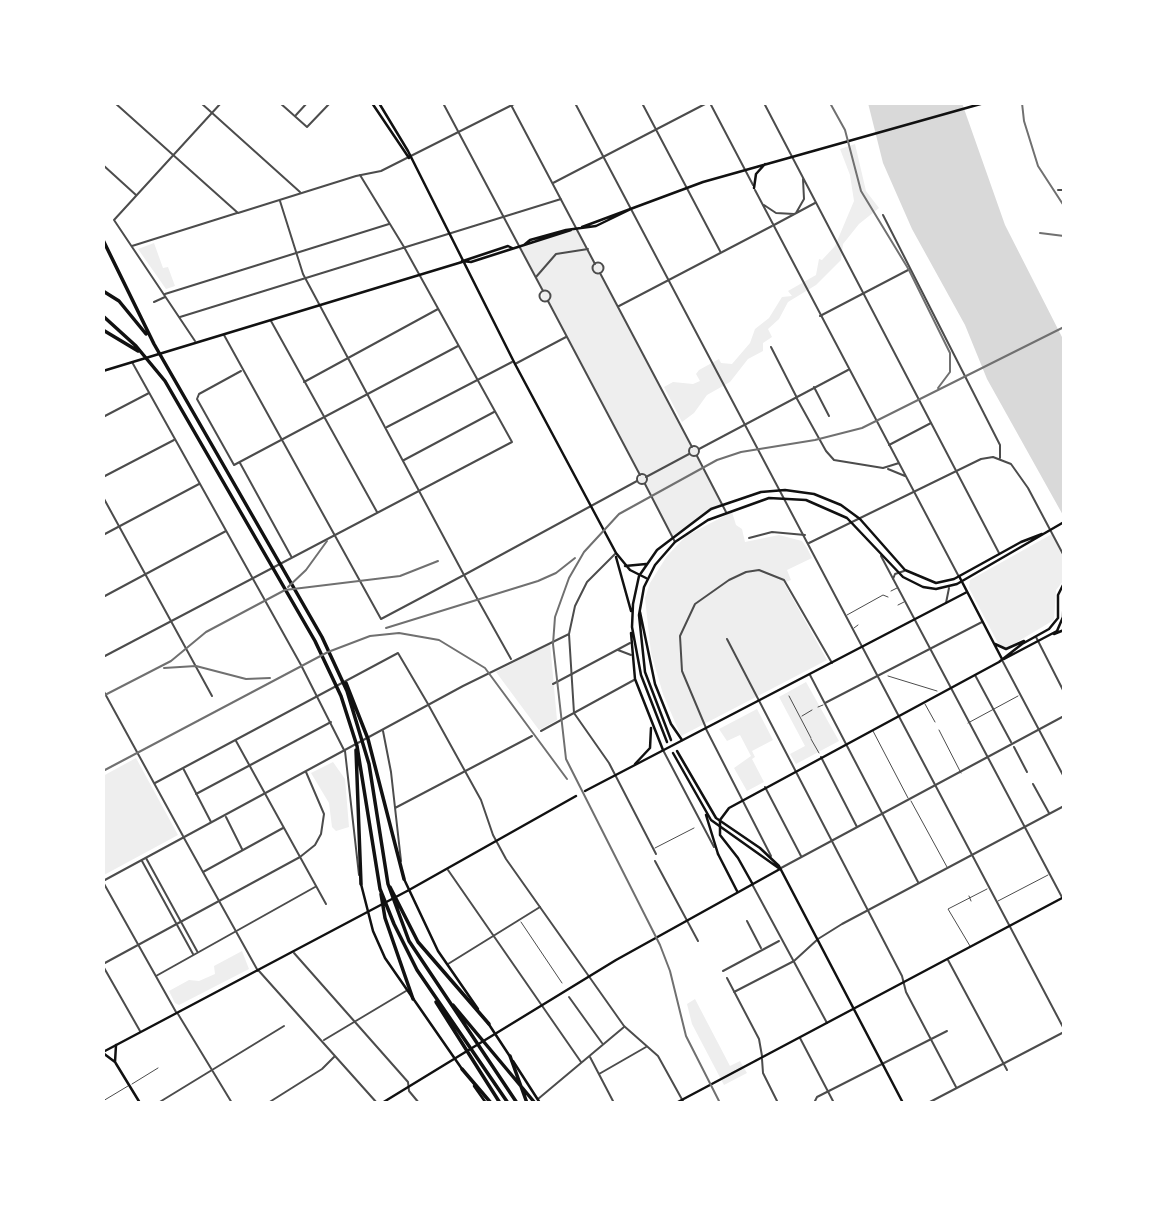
<!DOCTYPE html>
<html>
<head>
<meta charset="utf-8">
<style>
  body { margin:0 }
  #map { position:relative; width:1167px; height:1206px; overflow:hidden; background:#fff; font-family:"Space Grotesk",sans-serif }
  canvas { display:block }
  .frame { position:absolute; inset:0; border:105px solid #fff; pointer-events:none }
</style>
</head>
<body>
<div id="map">
<canvas width="1167" height="1206"></canvas>
<div class="frame"></div>
</div>
<script>
const g = document.querySelector('canvas').getContext('2d');
g.lineJoin = 'round';
function fillPath(path, color) {
  g.fillStyle = color;
  g.fill(path, 'evenodd');
}
function toPath(rows) {
  const path = new Path2D();
  for (const r of rows) {
    if (r.length === 3) {
      path.moveTo(r[0] + r[2], r[1]);
      path.arc(r[0], r[1], r[2], 0, 2 * Math.PI);
      continue;
    }
    path.moveTo(r[0], r[1]);
    for (let i = 2; i < r.length; i += 2) path.lineTo(r[i], r[i + 1]);
  }
  return path;
}
function trace(path, color, width, dash) {
  g.strokeStyle = color;
  g.lineWidth = width;
  g.lineCap = dash ? 'butt' : 'round';
  g.setLineDash(dash || []);
  g.stroke(path);
}
fillPath(toPath([
  [855,144,866,191,879,208,859,224,843,244,841,260,816,285,788,302,779,319,768,329,772,337,763,343,763,351,748,359,730,382,707,395,694,413,682,422,664,387,673,382,693,384,700,381,696,374,699,370,719,359,721,363,732,364,750,343,755,329,769,318,782,297,792,296,788,291,816,275,819,259,822,260,835,246,854,201,850,175,840,149],
  [577,229,595,263,603,266,601,274,692,446,699,449,697,456,723,504,672,536,645,484,638,482,640,474,548,301,541,299,543,291,518,246],
  [154,243,163,268,168,267,175,286,166,289,138,249],
  [732,512,736,525,742,529,745,542,779,535,802,541,807,548,812,558,787,570,791,580,784,583,827,660,681,736,663,694,651,653,645,598,650,583,667,556,686,536],
  [1052,534,1064,559,1064,580,1056,590,1054,620,1007,648,999,645,969,588,970,580],
  [550,643,557,720,539,730,496,672],
  [806,682,839,741,796,764,790,754,805,746,779,697],
  [757,709,773,740,752,751,755,757,752,759,764,782,747,791,734,768,751,756,740,735,727,741,719,729],
  [136,758,178,835,104,875,103,776],
  [333,762,345,779,349,827,336,831,332,827,329,803,311,773],
  [242,951,249,969,179,1005,175,1003,169,991,189,980,199,981,215,974,214,966],
  [695,999,730,1066,740,1061,747,1073,724,1085,692,1024,687,1004]
]), '#eee');
fillPath(toPath([
  [868,103,962,103,1005,225,1064,341,1064,517,987,379,965,325,912,229,883,163]
]), '#d9d9d9');
trace(toPath([
  [891,591,897,588],
  [898,605,904,602],
  [847,615,883,595,888,597],
  [854,628,858,625],
  [925,704,935,722],
  [968,723,1018,696],
  [939,730,961,773],
  [873,731,908,798],
  [911,801,947,867],
  [655,848,694,828],
  [998,901,1048,875],
  [521,922,562,983],
  [132,1084,158,1068],
  [103,1101,128,1086]
]), '#4c4c4c', 1);
trace(toPath([
  [888,676,937,691],
  [789,696,811,738],
  [818,707,823,705],
  [802,716,812,710],
  [811,739,819,753],
  [969,896,971,901],
  [970,946,948,909,987,889]
]), '#4c4c4c', 1);
trace(toPath([
  [201,103,300,192],
  [280,103,307,127,330,103],
  [443,103,543,291],
  [510,103,595,264],
  [642,103,720,251],
  [296,115,307,103],
  [103,165,136,195],
  [553,183,707,103],
  [1058,190,1064,190],
  [883,215,1000,445,1000,458],
  [132,246,237,213],
  [598,268,5.5],
  [600,273,692,447],
  [536,277,556,254,588,249],
  [545,296,5.5],
  [165,294,389,224],
  [548,301,640,475],
  [154,302,165,297],
  [619,306,772,226],
  [820,316,910,269],
  [180,317,561,199],
  [271,321,377,512],
  [224,335,381,619,464,575,303,274,280,201],
  [195,341,114,220,221,103],
  [771,347,796,396],
  [515,364,566,337],
  [241,371,199,394,197,399,234,465,458,346],
  [304,382,438,309],
  [814,387,829,416],
  [103,417,149,393],
  [387,427,512,362],
  [889,445,931,423],
  [694,451,5],
  [697,456,726,512],
  [404,460,494,412],
  [240,463,291,556],
  [642,479,5],
  [103,477,174,440],
  [645,484,675,542],
  [103,497,212,696],
  [749,538,772,532,805,535],
  [809,543,981,459,993,457,1011,464,1028,488,1064,556],
  [103,597,226,531],
  [727,639,902,976,906,992,956,1087],
  [618,650,631,655],
  [103,657,512,442,404,247,360,175],
  [810,675,918,882],
  [975,675,1011,742],
  [553,684,630,643],
  [103,690,183,836],
  [825,703,982,622],
  [706,728,682,671,680,636,695,604,729,580,746,572,759,570,784,580,832,663],
  [383,731,391,772,401,861],
  [541,731,634,680],
  [236,741,326,904],
  [1014,747,1027,772],
  [345,751,359,875],
  [821,757,857,827],
  [183,768,211,822],
  [155,783,398,653,428,704],
  [1033,784,1049,813],
  [765,787,801,856],
  [196,794,331,722],
  [395,808,532,736],
  [226,817,242,849],
  [146,858,197,951],
  [142,861,193,954],
  [655,861,698,941],
  [781,868,1064,716],
  [448,870,581,1062],
  [203,872,283,828],
  [747,921,761,948],
  [294,953,408,1082,409,1091,419,1103],
  [103,964,300,857,315,845,321,834,324,814,306,772],
  [448,964,540,907],
  [103,966,140,1031],
  [259,971,377,1103],
  [723,971,779,941],
  [156,976,315,887],
  [569,997,602,1043],
  [178,1014,232,1103],
  [800,1038,834,1103],
  [324,1040,406,991],
  [590,1057,614,1103],
  [762,1059,763,1073,778,1103],
  [599,1074,646,1047],
  [538,1099,624,1027],
  [158,1103,284,1026],
  [268,1103,322,1069,335,1056],
  [814,1103,817,1097,947,1031]
]), '#4c4c4c', 2);
trace(toPath([
  [115,103,238,213,356,176,381,171,516,103],
  [575,103,1064,1029],
  [710,103,753,185],
  [764,103,999,553],
  [755,190,958,575],
  [764,205,776,213,794,214],
  [796,213,804,199,803,179],
  [774,225,815,203],
  [132,362,301,665,344,750],
  [796,397,826,451,834,460,883,468,899,463],
  [699,449,848,370],
  [888,469,905,476],
  [646,477,689,454],
  [103,535,199,484],
  [615,554,587,582,575,606,569,634,574,713,609,763,656,854],
  [881,556,1064,901],
  [893,579,895,574,904,571],
  [946,603,949,588],
  [1036,637,1064,692],
  [511,659,464,575,637,481],
  [1002,660,1064,777],
  [429,706,481,800,493,835,506,859,624,1026,658,1056,684,1103],
  [706,729,771,856],
  [663,750,714,847],
  [184,838,258,971],
  [103,881,463,686,569,634],
  [103,882,176,1012],
  [752,884,827,1023],
  [948,960,1007,1070],
  [727,978,759,1039,762,1056],
  [734,992,794,961,818,939,842,924,1064,806],
  [928,1103,1064,1032]
]), '#4c4c4c', 2);
trace(toPath([
  [103,371,462,262],
  [959,576,1002,659],
  [1054,634,1064,630],
  [995,644,1006,649,1024,641],
  [1004,659,1057,631,1063,617,1064,591],
  [585,791,967,592],
  [718,854,737,891],
  [752,883,738,858,720,835,720,820,729,808,999,662,1022,644,1049,629,1058,618,1058,595,1064,583],
  [409,890,576,796],
  [103,1053,115,1062,140,1103],
  [115,1062,116,1045],
  [382,1103,616,960,780,869]
]), '#111', 2.5);
trace(toPath([
  [372,103,409,158],
  [379,103,408,151,515,364,616,553,630,570,646,578],
  [754,188,756,174,765,164],
  [582,227,703,182,984,103],
  [524,245,530,240,566,230,596,226,631,209],
  [462,261,471,262,571,230],
  [463,261,508,246,512,248],
  [616,557,631,611],
  [625,566,646,564],
  [640,612,655,684,671,724,682,740],
  [631,633,635,679,663,750],
  [671,740,645,672,639,615,644,587,655,565,675,542,708,520,769,498,806,500,847,518,903,577,923,587,936,589,957,584,1064,522],
  [667,742,641,675,632,627,633,604,639,576,657,550,711,509,761,492,785,490,814,494,841,505,860,519,905,570,936,583,954,579,1021,542,1042,534],
  [677,751,716,818,760,848,779,866,903,1103],
  [673,753,711,820,780,869],
  [635,764,650,748,651,728],
  [706,815,718,854],
  [404,879,438,951,478,1009],
  [361,884,373,931,385,958,462,1069],
  [488,1023,509,1055],
  [103,1052,409,890],
  [513,1061,540,1103],
  [474,1086,486,1103],
  [676,1103,1064,897]
]), '#111', 2.5);
trace(toPath([
  [103,240,154,344,322,637,347,691,369,764,388,884,409,941,517,1103],
  [103,291,119,301,146,334],
  [103,316,136,346,165,381,315,641,341,696,357,746,380,889,394,924,417,970,508,1103],
  [103,330,138,351],
  [346,683,368,739,404,879],
  [356,750,361,884],
  [390,887,418,942,489,1024],
  [381,894,385,918,413,999],
  [436,1002,500,1103],
  [453,1005,535,1103],
  [510,1056,527,1103],
  [462,1069,491,1103]
]), '#111', 3.5);
trace(toPath([
  [830,103,845,130,861,191,909,270,950,353,950,372,938,388],
  [1022,103,1024,121,1038,166,1064,206],
  [1040,233,1064,236],
  [288,587,306,570,327,541],
  [386,628,538,581,556,573,575,558],
  [164,668,196,666,246,679,270,678],
  [103,696,171,661,206,632,285,590,400,576,438,561],
  [103,771,328,652,370,636,399,633,439,640,485,668,567,779],
  [720,1103,686,1036,670,971,660,945,566,759,553,644,555,617,569,578,584,552,619,514,717,460,741,452,815,440,862,428,1064,327]
]), '#707070', 2);
</script>
</body>
</html>
